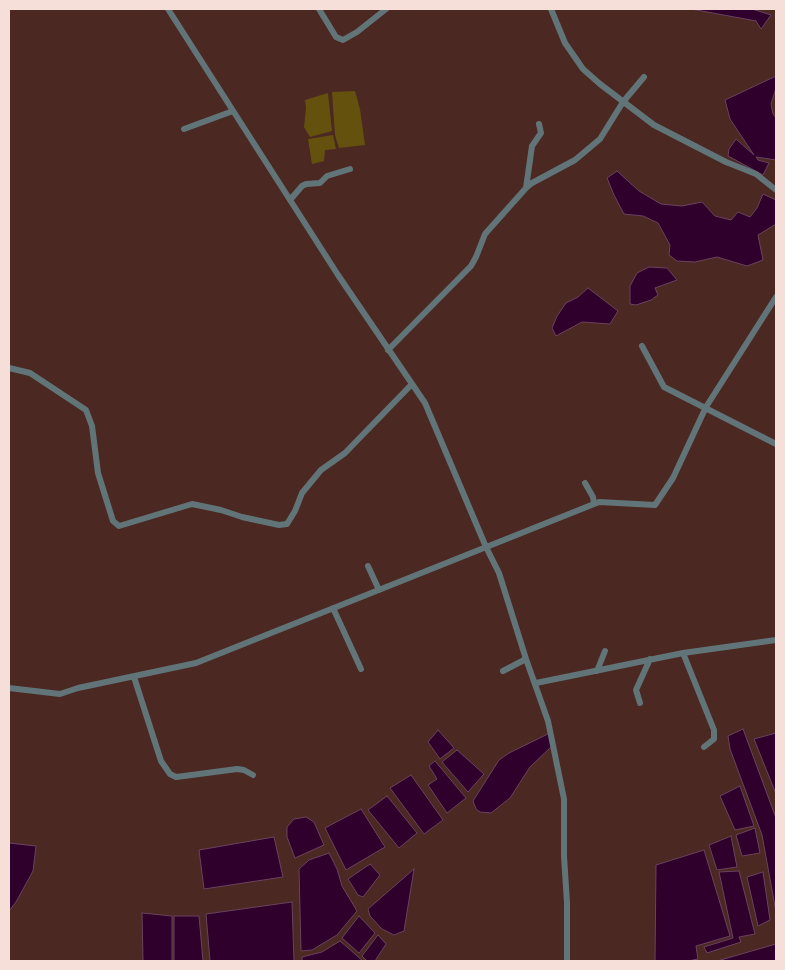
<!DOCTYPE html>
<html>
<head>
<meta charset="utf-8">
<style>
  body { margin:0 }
  #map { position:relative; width:785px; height:970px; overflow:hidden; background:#4b2822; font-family:"Source Sans 3",sans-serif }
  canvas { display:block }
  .frame { position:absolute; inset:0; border:10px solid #f6ded9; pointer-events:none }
</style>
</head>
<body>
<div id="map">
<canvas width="785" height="970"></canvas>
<div class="frame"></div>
</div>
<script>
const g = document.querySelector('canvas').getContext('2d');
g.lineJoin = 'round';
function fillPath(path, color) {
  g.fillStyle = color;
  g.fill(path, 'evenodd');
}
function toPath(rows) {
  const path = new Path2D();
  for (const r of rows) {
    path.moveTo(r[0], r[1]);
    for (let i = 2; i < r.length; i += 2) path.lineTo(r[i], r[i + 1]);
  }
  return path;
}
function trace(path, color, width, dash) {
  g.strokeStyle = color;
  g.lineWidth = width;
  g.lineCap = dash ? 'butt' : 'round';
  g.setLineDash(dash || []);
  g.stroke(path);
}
fillPath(toPath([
  [355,91,360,109,365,145,339,148,335,135,332,92],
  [328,93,332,131,310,137,304,127,306,108,305,100],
  [333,135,336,149,325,150,324,161,312,164,308,139]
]), '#64510e');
const water = toPath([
  [691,9,752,9,771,15,761,29,756,21,691,9],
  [776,76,776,88,771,104,773,114,776,118,776,160,756,157,758,160,769,163,763,175,728,156,729,149,736,139,754,155,730,119,725,100,776,76],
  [617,171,639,191,661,204,682,206,702,202,715,216,731,220,738,212,750,217,757,208,763,194,776,200,776,224,758,235,763,260,747,266,717,257,695,262,677,261,669,255,670,245,658,223,643,216,624,214,614,195,607,178,617,171],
  [649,267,667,268,677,280,655,288,658,295,651,300,636,305,630,304,630,286,637,273,649,267],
  [588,288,618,311,610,324,582,322,556,336,552,328,557,316,566,303,578,297,588,288],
  [743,729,776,818,776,912,762,835,730,749,728,736,743,729],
  [438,730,454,748,440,759,428,742,438,730],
  [550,733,551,747,530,767,510,798,491,813,480,812,476,809,473,801,499,760,509,753,550,733],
  [776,733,776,794,754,739,776,733],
  [457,750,484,774,468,792,442,762,457,750],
  [435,761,466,798,447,813,428,785,437,779,429,766,435,761],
  [411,775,443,820,424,834,390,788,411,775],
  [740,786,754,826,735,830,720,796,740,786],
  [387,796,417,833,399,848,368,810,387,796],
  [361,809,385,847,346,870,325,828,361,809],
  [306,817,314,822,324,845,295,858,287,837,287,827,294,819,306,817],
  [755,828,760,853,742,856,736,835,755,828],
  [731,836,737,867,717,870,709,845,731,836],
  [274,837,283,877,204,889,199,850,274,837],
  [9,843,36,846,33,871,16,902,9,911,9,843],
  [704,850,730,936,696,946,698,959,688,961,655,961,656,865,704,850],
  [329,853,337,869,342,886,357,911,337,935,312,950,301,951,299,869,309,860,329,853],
  [370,864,380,875,363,897,358,895,348,879,370,864],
  [414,869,404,931,394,935,382,929,370,916,368,909,414,869],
  [739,871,755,934,739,937,741,942,707,953,704,947,733,938,719,872,739,871],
  [763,872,770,920,758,926,747,877,763,872],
  [292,902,294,961,210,961,206,914,292,902],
  [142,913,172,916,172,961,143,961,142,913],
  [174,916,199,916,203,961,174,961,174,916],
  [359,916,375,933,359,953,342,938,359,916],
  [378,935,386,944,375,961,367,961,362,956,378,935],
  [340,941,363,961,302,961,302,957,322,952,340,941],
  [776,944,776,961,717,961,776,944]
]);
fillPath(water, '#2e002b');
trace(water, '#6a435f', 1);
trace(toPath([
  [168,9,338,275,425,403,486,547,499,573,526,659,548,721,564,799,564,856,567,903,567,961],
  [319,9,336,37,343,40,357,32,386,9],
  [551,9,565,43,583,69,600,84,654,125,726,162,756,174,776,190],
  [184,129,233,111],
  [526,188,532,146,541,133,539,124],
  [290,200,302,186,306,184,320,183,327,176,350,169],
  [642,346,664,387,776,444],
  [388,350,471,266,476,257,485,234,526,188,532,183,575,160,600,139,623,102,644,77],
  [9,368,30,373,86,410,92,426,98,473,113,521,119,526,192,504,221,510,242,517,279,525,287,524,295,511,302,493,321,470,345,453,412,384],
  [585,483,593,497,594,504],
  [368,566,379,590],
  [333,608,361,669],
  [683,653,714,730,714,739,704,747],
  [503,671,526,659],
  [597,671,605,651],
  [134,677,161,761,170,774,176,777,184,776,237,769,244,770,253,775],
  [536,683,683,653,776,640],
  [9,688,60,694,78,688,196,663,599,502,655,505,673,478,706,407,776,297],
  [640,703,636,690,650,659]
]), '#617579', 6);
</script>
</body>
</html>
